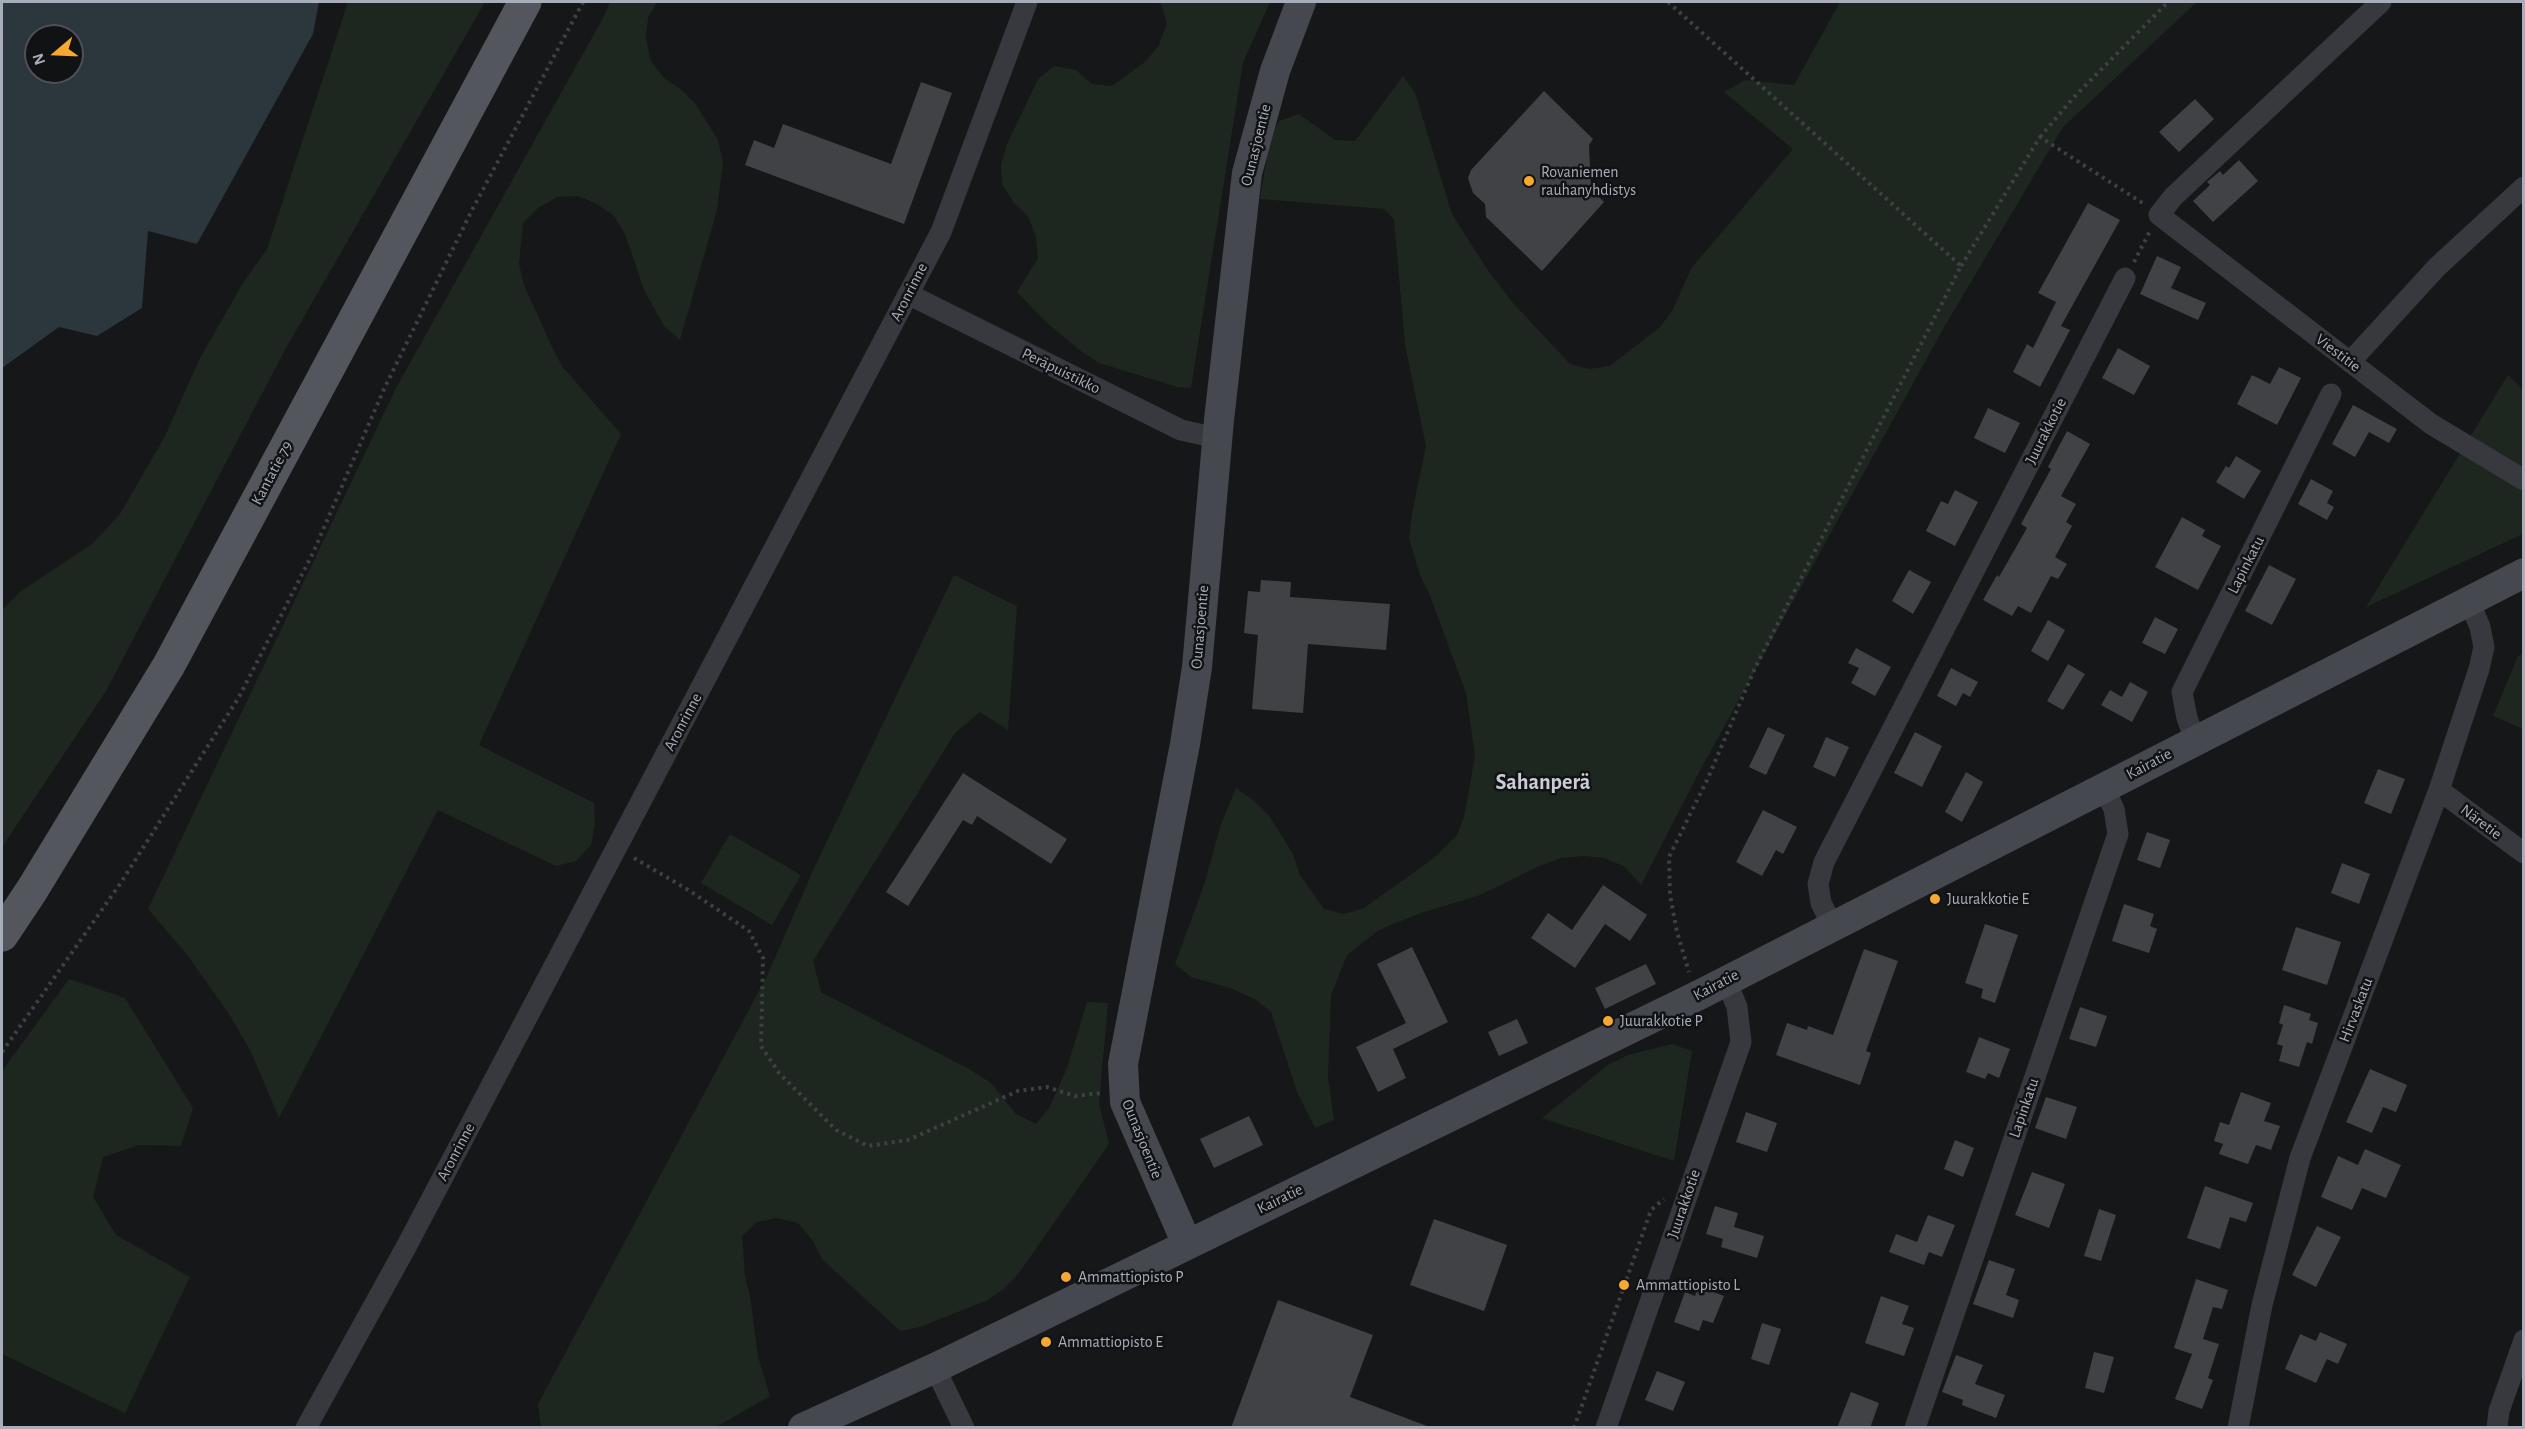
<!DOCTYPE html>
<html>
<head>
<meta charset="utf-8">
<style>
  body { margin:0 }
  #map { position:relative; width:2525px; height:1429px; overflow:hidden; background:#161719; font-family:"Alegreya Sans",sans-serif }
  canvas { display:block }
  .frame { position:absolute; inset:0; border:3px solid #a8aeb9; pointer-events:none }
  .north { position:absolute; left:24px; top:24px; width:60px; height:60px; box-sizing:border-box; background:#111214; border:2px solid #4d5056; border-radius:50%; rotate:251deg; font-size:16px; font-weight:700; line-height:24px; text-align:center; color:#a8aeb9 }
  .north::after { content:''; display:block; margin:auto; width:21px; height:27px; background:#f6a831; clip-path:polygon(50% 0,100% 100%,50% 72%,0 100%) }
</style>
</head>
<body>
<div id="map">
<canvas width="2525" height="1429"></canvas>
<div class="frame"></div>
<div class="north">N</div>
</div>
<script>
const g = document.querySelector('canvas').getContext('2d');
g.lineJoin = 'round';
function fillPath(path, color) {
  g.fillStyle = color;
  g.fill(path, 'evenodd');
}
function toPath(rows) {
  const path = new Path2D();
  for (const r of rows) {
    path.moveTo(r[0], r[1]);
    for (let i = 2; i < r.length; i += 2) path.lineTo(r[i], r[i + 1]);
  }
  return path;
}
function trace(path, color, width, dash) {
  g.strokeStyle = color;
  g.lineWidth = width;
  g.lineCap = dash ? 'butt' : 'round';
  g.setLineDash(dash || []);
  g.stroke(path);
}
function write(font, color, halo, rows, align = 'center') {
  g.font = font + ' "Alegreya Sans",sans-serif';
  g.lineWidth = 5;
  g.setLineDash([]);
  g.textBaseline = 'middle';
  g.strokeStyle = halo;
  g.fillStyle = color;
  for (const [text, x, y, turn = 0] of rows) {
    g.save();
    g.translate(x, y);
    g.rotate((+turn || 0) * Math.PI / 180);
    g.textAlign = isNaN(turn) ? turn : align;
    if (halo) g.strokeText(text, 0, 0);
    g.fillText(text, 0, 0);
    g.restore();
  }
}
fillPath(toPath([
  [348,2,485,2,286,348,106,691,2,847,2,610,21,591,92,544,120,514,165,436,200,358,243,283,267,249],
  [610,2,657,2,648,18,646,39,651,61,664,78,680,89,695,103,718,140,723,162,717,210,680,340,664,326,644,290,625,234,614,216,597,204,578,196,557,197,538,208,523,223,519,264,524,285,552,347,562,366,621,434,479,745,594,803,595,824,591,845,576,861,556,866,438,810,279,1118,251,1052,229,1014,188,956,148,909,396,388,603,18],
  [1154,2,1270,2,1243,63,1191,388,1178,387,1099,363,1082,352,1047,323,1017,292,1038,258,1036,237,1028,216,1014,203,1002,184,1001,164,1008,142,1038,79,1054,66,1076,70,1092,84,1112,86,1146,61,1159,45,1167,23,1161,4],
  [1840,2,2197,2,2063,127,1943,329,1698,774,1641,885,1625,867,1605,858,1584,856,1561,858,1539,866,1480,895,1418,914,1379,930,1347,955,1331,995,1328,1077,1334,1120,1315,1128,1297,1092,1271,1012,1256,1000,1233,989,1191,977,1175,964,1205,882,1221,824,1236,788,1253,800,1270,817,1293,854,1300,875,1324,909,1344,914,1364,908,1434,858,1457,835,1464,817,1475,756,1466,693,1429,593,1420,575,1409,538,1412,513,1426,446,1405,345,1394,219,1384,209,1260,199,1270,138,1279,121,1299,114,1335,140,1355,141,1403,76,1415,93,1452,214,1487,269,1513,303,1570,364,1589,369,1610,366,1660,327,1672,311,1692,267,1793,149,1724,92,1745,80,1794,85],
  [2508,375,2523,390,2523,534,2366,607],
  [954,575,1017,606,1008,730,980,712,955,733,813,961,821,992,969,1069,991,1083,1016,1114,1036,1124,1049,1108,1067,1068,1087,1002,1108,1003,1099,1104,1109,1144,1019,1273,1005,1288,988,1300,920,1327,900,1331,822,1259,813,1241,798,1223,777,1218,757,1222,742,1236,745,1276,750,1296,758,1357,770,1396,716,1427,541,1427,538,1404,767,976,815,866],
  [2523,653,2523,729,2493,716,2518,656],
  [730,834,801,875,772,925,701,883],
  [69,979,125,998,193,1108,181,1146,139,1145,103,1157,93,1197,116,1235,190,1277,125,1413,2,1354,2,1071],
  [1672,1044,1692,1051,1674,1161,1542,1118,1608,1065,1628,1055]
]), '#1e271f');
fillPath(toPath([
  [2,2,319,2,313,34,197,244,148,231,142,308,97,336,59,327,2,368],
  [36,36,72,36,72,72,36,72]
]), '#2c363d');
fillPath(toPath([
  [921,82,952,93,904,224,745,165,754,140,774,148,783,124,891,164],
  [1544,91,1593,139,1589,145,1591,189,1604,202,1542,271,1486,217,1485,204,1473,193,1468,178,1471,170],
  [2195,99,2214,119,2179,152,2159,132],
  [2239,160,2258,181,2213,222,2193,201,2210,185,2207,182,2220,171,2223,175],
  [2088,203,2120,220,2061,326,2070,330,2040,387,2013,372,2027,344,2033,348,2056,302,2038,293],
  [2157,256,2181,267,2171,288,2206,303,2198,320,2140,294],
  [2118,348,2150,366,2134,395,2102,378],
  [2279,367,2301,378,2277,425,2237,404,2252,375,2270,384],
  [2353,405,2397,429,2389,443,2369,432,2355,457,2332,444],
  [1988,408,2020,423,2005,453,1974,438],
  [2067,431,2090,444,2061,496,2076,504,2066,522,2072,526,2055,557,2067,564,2058,579,2051,576,2031,613,2018,606,2012,616,1983,600,1997,575,1999,577,2027,528,2021,524,2051,469,2048,467],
  [2236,456,2261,471,2244,499,2216,482,2226,466,2229,468],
  [2311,479,2333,491,2327,503,2334,507,2327,520,2298,504],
  [1955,490,1978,502,1955,546,1926,531,1941,501,1948,504],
  [2182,517,2205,530,2202,536,2221,546,2198,590,2155,567],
  [2269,565,2296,579,2272,625,2245,611],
  [1909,570,1931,582,1913,614,1892,601],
  [1261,580,1291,582,1290,597,1390,604,1386,650,1308,644,1303,713,1252,709,1258,635,1244,633,1248,591,1260,592],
  [2155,617,2178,629,2165,654,2142,643],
  [2048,620,2065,630,2048,661,2031,651],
  [1856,648,1891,667,1875,696,1851,683,1859,668,1848,663],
  [2068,664,2085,674,2063,710,2047,701],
  [1951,668,1978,682,1970,697,1963,693,1956,706,1937,696],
  [2130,682,2148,692,2132,722,2101,705,2110,690,2122,697],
  [1768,727,1785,735,1766,775,1749,767],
  [1915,732,1942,746,1922,787,1894,773],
  [1826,737,1849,747,1835,777,1813,767],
  [2378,769,2405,779,2391,814,2364,803],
  [1966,772,1983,782,1962,822,1945,812],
  [963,773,1067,839,1051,864,977,816,972,825,963,820,908,906,886,892],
  [1763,810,1797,827,1783,854,1776,850,1762,876,1736,862],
  [2147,832,2170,840,2160,868,2137,860],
  [2342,863,2370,874,2359,904,2331,893],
  [1603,885,1647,915,1630,941,1605,924,1575,968,1531,938,1548,913,1572,930],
  [2124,904,2154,914,2150,926,2157,929,2149,953,2112,941],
  [1985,924,2018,935,1995,1003,1981,998,1983,989,1965,983],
  [2296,927,2341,942,2327,985,2282,970],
  [1412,947,1448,1022,1393,1049,1406,1078,1378,1092,1356,1047,1406,1023,1377,964],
  [1864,949,1898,961,1866,1051,1871,1053,1860,1085,1776,1055,1787,1023,1807,1030,1808,1026,1833,1035],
  [1646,964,1656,984,1605,1009,1595,988],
  [2284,1005,2311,1014,2309,1020,2318,1023,2312,1044,2307,1042,2299,1067,2279,1061,2283,1046,2277,1044,2283,1025,2279,1023],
  [2080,1007,2107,1016,2096,1047,2069,1039],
  [1517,1019,1528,1043,1499,1056,1488,1032],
  [1979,1037,2010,1049,1999,1078,1988,1073,1985,1079,1966,1072],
  [2370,1069,2407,1085,2396,1112,2383,1107,2372,1133,2346,1122],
  [2241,1092,2271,1103,2264,1121,2280,1126,2271,1150,2256,1145,2248,1164,2219,1154,2223,1144,2214,1141,2220,1122,2229,1125],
  [2046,1097,2077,1107,2066,1139,2035,1128],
  [1746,1112,1777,1123,1767,1152,1736,1142],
  [1249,1116,1263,1145,1214,1168,1200,1139],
  [1955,1140,1974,1148,1963,1177,1944,1169],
  [2365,1149,2401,1165,2386,1198,2362,1188,2352,1210,2321,1197,2338,1156,2358,1165],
  [2032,1172,2065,1184,2049,1228,2015,1215],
  [2205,1186,2253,1203,2246,1222,2230,1217,2220,1249,2187,1238],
  [1715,1206,1738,1213,1734,1227,1764,1236,1757,1258,1721,1247,1723,1239,1706,1234],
  [2099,1209,2116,1215,2101,1261,2084,1256],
  [1928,1215,1955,1225,1942,1257,1929,1252,1924,1265,1889,1252,1896,1234,1917,1242],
  [1434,1219,1507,1245,1484,1311,1410,1285],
  [2317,1226,2341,1237,2316,1287,2292,1275],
  [1989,1260,2015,1269,2006,1295,2019,1300,2013,1318,1973,1304],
  [2196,1279,2228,1290,2222,1309,2213,1307,2203,1339,2219,1344,2208,1378,2213,1380,2202,1409,2175,1399,2192,1354,2174,1348],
  [1698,1286,1724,1296,1713,1323,1703,1320,1699,1331,1674,1322,1685,1292,1695,1296],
  [1881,1296,1909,1306,1902,1324,1914,1328,1904,1356,1865,1343],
  [1278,1300,1373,1335,1350,1397,1427,1426,1426,1428,1231,1428],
  [1762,1323,1781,1329,1769,1365,1751,1359],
  [2320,1332,2347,1344,2338,1364,2327,1359,2316,1383,2285,1369,2300,1334,2316,1341],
  [2094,1352,2114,1357,2104,1393,2085,1388],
  [1956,1355,1983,1365,1975,1384,2005,1395,1996,1418,1962,1405,1963,1400,1942,1392],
  [1657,1371,1685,1382,1673,1411,1645,1400],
  [1851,1392,1879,1403,1870,1428,1837,1428]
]), '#404246');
trace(toPath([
  [1668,2,1961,266,1755,668,1708,778,1669,857,1670,895,1677,932,1689,972],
  [2040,137,2074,97,2168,2],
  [2134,262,2150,231],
  [1961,266,2040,137,2144,204],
  [634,858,690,891,749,931,763,958,761,1046,779,1073,836,1130,868,1146,908,1140,1018,1091,1047,1087,1075,1096,1101,1093],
  [2,1052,120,884,239,697,313,553,384,389,472,210,583,2],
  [1574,1428,1651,1210,1664,1199]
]), '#3d4045', 4, [3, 4.5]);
trace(toPath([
  [2381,2,2173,197,2159,215,2431,424,2524,480],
  [908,294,1181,430,1217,438],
  [2350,362,2437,267,2524,187],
  [2195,740,2187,718,2182,692,2331,394],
  [2439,790,2524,853],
  [1832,925,1821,903,1818,884,1824,862,2125,278],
  [935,1368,964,1428],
  [306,1428,405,1249,941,232,1027,2],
  [1606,1428,1741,1042,1737,1007,1726,980],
  [1915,1428,2118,834,2114,809,2104,788],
  [2238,1428,2262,1305,2300,1158,2439,790,2479,669,2484,647,2480,627,2469,601],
  [2497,1428,2499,1411,2524,1340]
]), '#37393e', 21);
trace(toPath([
  [1187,1244,1125,1102,1123,1064,1185,744,1197,667,1219,420,1247,173,1275,71,1301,2],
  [803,1428,935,1368,1699,995,2524,573]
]), '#45484e', 30);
trace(toPath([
  [2,935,32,890,169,665,525,2]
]), '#53565d', 33);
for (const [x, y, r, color] of [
  [1529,181,6,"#f6a831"],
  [1935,899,6,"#f6a831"],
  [1608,1021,6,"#f6a831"],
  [1066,1277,6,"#f6a831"],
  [1624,1285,6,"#f6a831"],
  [1046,1342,6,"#f6a831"]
]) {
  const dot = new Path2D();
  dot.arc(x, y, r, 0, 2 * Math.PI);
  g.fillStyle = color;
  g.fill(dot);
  trace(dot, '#111214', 2);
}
write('16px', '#a8aeb9', '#111214', [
  ["Ounasjoentie",1256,145,-76],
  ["Aronrinne",909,292,-63],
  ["Viestitie",2338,353,37],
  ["Peräpuistikko",1061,371,26],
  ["Juurakkotie",2046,431,-63],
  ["Kantatie 79",272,473,-62],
  ["Lapinkatu",2246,565,-63],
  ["Ounasjoentie",1200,627,-85],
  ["Aronrinne",683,722,-62],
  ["Kairatie",2149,764,-28],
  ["Näretie",2481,822,37],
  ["Kairatie",1716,985,-28],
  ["Hirvaskatu",2356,1010,-69],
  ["Lapinkatu",2024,1108,-71],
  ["Ounasjoentie",1142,1139,68],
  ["Aronrinne",456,1152,-62],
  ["Kairatie",1280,1199,-26],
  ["Juurakkotie",1684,1204,-71]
]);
write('16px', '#a8aeb9', '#111214', [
  ["Rovaniemen",1541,172],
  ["rauhanyhdistys",1541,190],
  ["Juurakkotie E",1947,899],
  ["Juurakkotie P",1620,1021],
  ["Ammattiopisto P",1078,1277],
  ["Ammattiopisto L",1636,1285],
  ["Ammattiopisto E",1058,1342]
], 'left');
write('bold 22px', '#c9cdd5', '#111214', [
  ["Sahanperä",1543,782]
]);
</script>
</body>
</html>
